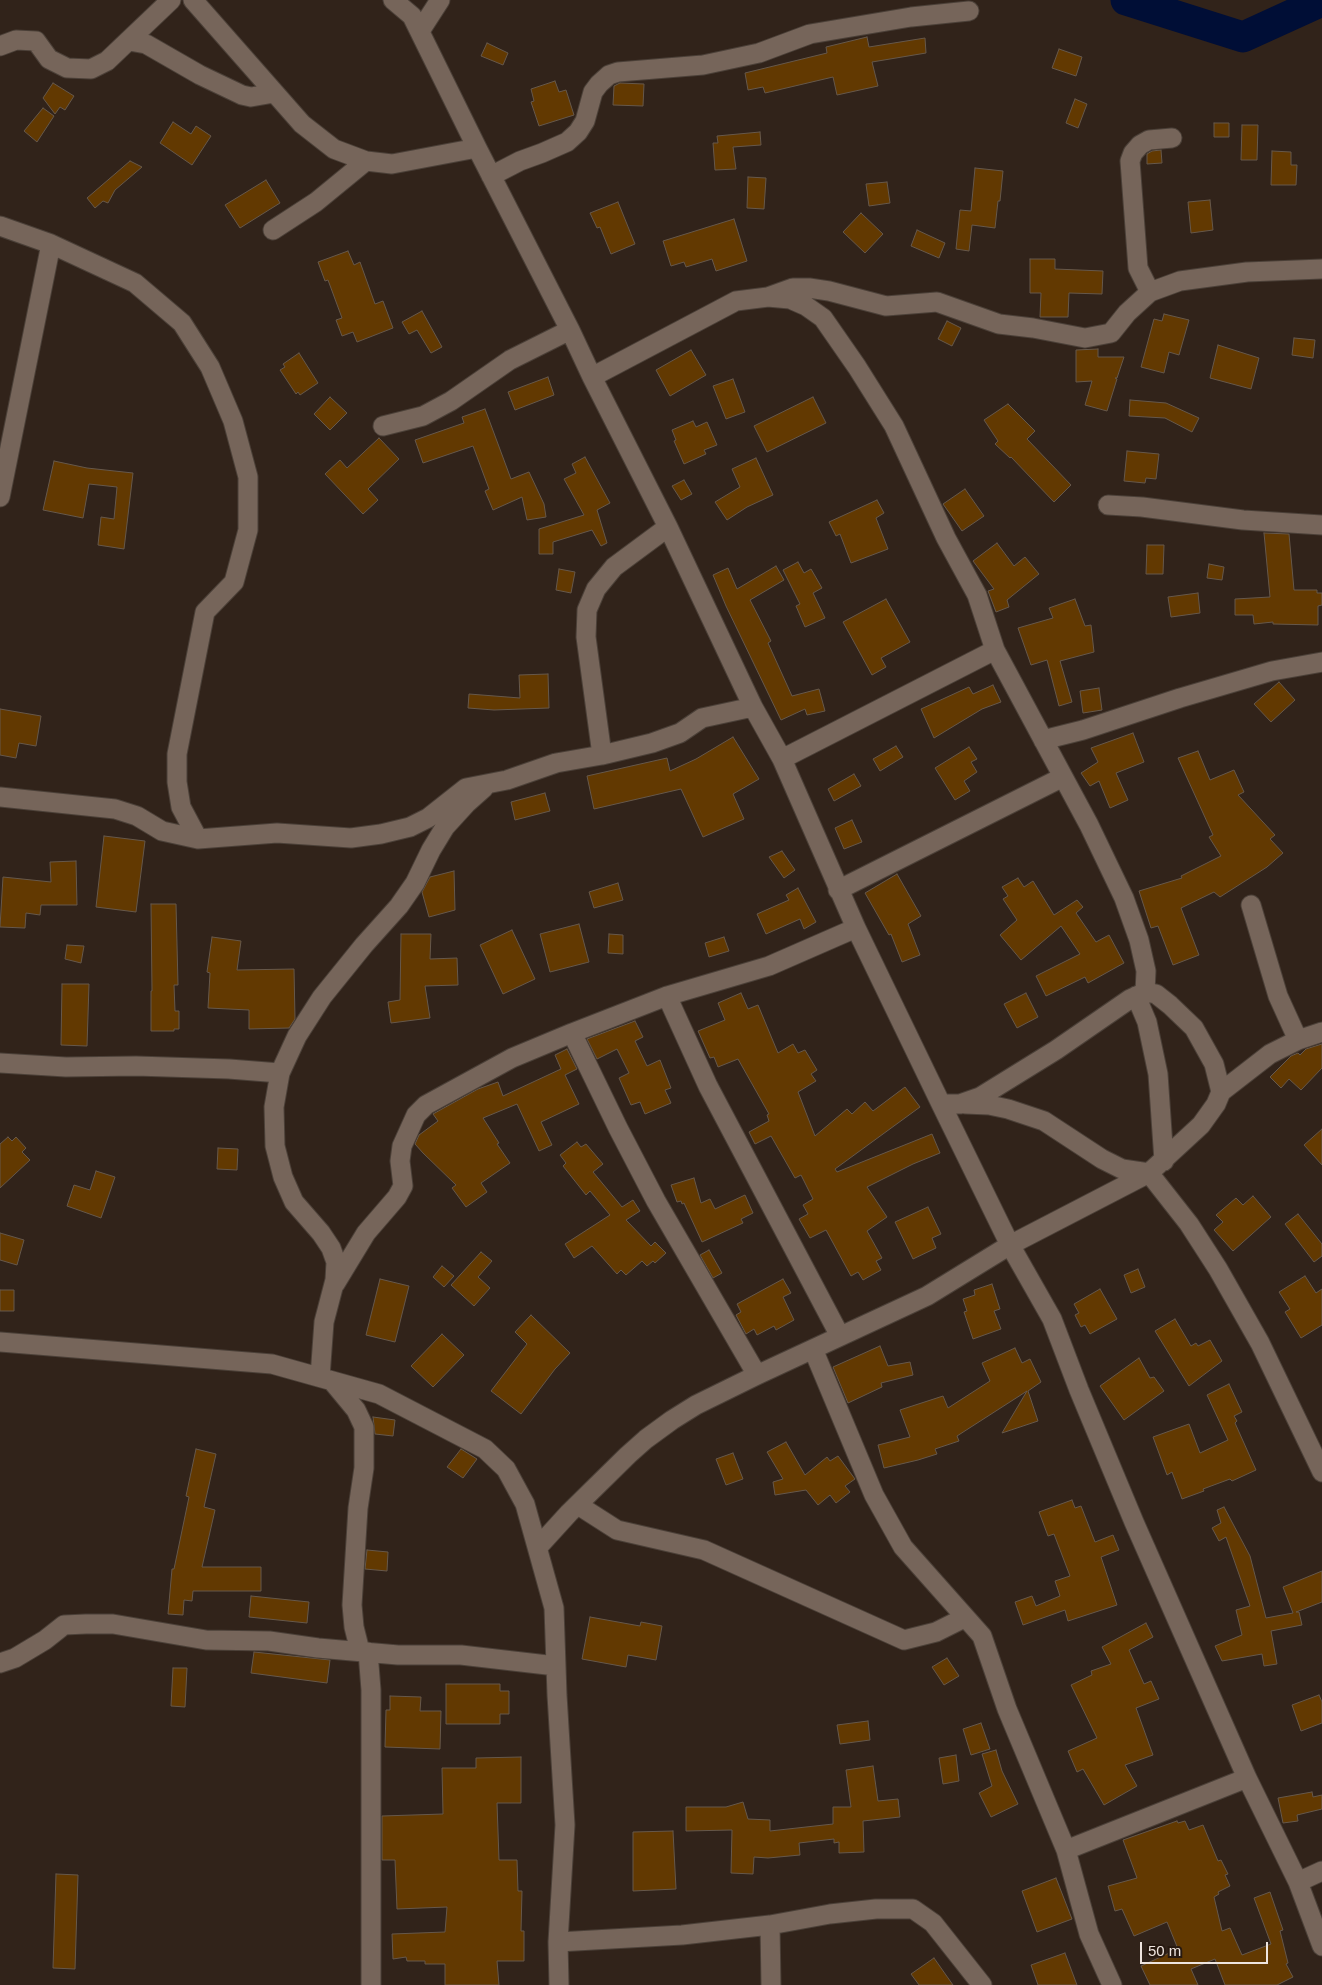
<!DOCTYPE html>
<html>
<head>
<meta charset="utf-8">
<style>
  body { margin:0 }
  #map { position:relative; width:1322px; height:1985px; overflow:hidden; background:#31231a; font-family:Arial,sans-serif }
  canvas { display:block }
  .scale { position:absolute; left:1140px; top:1942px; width:128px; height:22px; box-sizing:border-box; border:2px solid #eee4de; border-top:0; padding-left:6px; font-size:15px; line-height:18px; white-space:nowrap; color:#eee4de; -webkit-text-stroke:4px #271910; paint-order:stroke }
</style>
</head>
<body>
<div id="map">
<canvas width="1322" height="1985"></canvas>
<div class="scale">50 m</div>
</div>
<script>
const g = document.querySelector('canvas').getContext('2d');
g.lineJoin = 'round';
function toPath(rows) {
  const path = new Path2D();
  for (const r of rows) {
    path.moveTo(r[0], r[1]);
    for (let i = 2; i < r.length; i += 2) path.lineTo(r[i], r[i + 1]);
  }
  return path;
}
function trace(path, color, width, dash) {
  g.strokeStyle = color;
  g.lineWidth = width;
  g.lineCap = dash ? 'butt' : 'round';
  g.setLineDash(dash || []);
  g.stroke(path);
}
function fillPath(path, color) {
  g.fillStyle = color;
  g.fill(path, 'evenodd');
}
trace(toPath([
  [1126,0,1243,37,1322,1]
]), '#000e36', 31);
const building = toPath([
  [867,37,869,47,925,38,926,53,872,62,878,86,837,95,833,77,765,93,763,87,748,90,745,73,827,53,826,47,867,37],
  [487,43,508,53,503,65,481,56,487,43],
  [1059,49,1082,57,1076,76,1052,68,1059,49],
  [555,81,559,92,566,90,574,115,539,126,531,102,534,101,531,89,555,81],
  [53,83,74,96,65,110,60,107,55,114,43,98,53,83],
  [620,83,644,84,643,106,613,105,614,86,620,83],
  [1075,99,1087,104,1078,128,1066,123,1075,99],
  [43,108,54,116,37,142,24,131,43,108],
  [173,122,191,134,196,126,211,136,192,165,160,143,173,122],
  [1214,123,1229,123,1229,137,1214,137,1214,123],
  [1242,125,1258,125,1257,160,1241,160,1242,125],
  [760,132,761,145,733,147,736,169,715,170,713,143,718,143,717,136,760,132],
  [1161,150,1162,163,1147,164,1147,154,1152,151,1161,150],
  [1272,151,1291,152,1291,165,1297,165,1296,185,1271,185,1272,151],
  [130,161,142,167,115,190,108,203,103,201,95,208,87,198,130,161],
  [975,168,1003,171,1000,201,998,201,995,228,972,225,969,251,956,249,960,210,971,211,975,168],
  [748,177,766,178,764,209,747,208,748,177],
  [266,180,280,203,240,228,225,205,266,180],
  [887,182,890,203,869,206,866,184,887,182],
  [1210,200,1213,230,1191,233,1188,202,1210,200],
  [618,202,635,244,611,254,600,227,597,228,590,213,618,202],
  [861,213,883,234,865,253,843,232,861,213],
  [734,219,747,261,716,271,712,259,686,267,684,262,671,266,663,241,734,219],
  [917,230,945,243,939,258,911,246,917,230],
  [348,251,354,265,360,262,375,304,383,301,393,328,357,342,353,332,342,336,336,320,342,318,328,280,325,281,318,262,348,251],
  [1030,259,1055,259,1055,269,1103,271,1102,294,1069,293,1068,317,1040,317,1041,293,1030,293,1030,259],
  [422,311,442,347,431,353,417,330,409,334,402,322,422,311],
  [1164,314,1189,320,1179,355,1169,352,1164,373,1141,367,1154,319,1162,321,1164,314],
  [947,321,961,328,952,346,938,339,947,321],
  [1294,338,1315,340,1313,358,1292,355,1294,338],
  [1218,345,1259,358,1251,389,1210,378,1218,345],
  [1098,349,1098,357,1124,357,1117,378,1115,378,1117,379,1107,411,1085,405,1092,381,1076,382,1076,350,1098,349],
  [691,350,706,375,670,396,656,370,691,350],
  [299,353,318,383,300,395,298,392,296,394,280,370,285,367,283,364,299,353],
  [548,377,554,395,515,410,508,392,548,377],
  [733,379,745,412,726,419,713,386,733,379],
  [330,397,347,413,330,430,314,414,330,397],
  [813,397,826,423,767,452,754,426,813,397],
  [1130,400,1166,403,1199,418,1192,432,1165,418,1129,416,1130,400],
  [1008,404,1035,431,1027,439,1071,485,1054,502,1011,457,1010,458,995,444,998,441,984,420,1008,404],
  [485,409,511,479,529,472,544,504,546,517,527,520,522,497,493,510,485,491,489,489,473,446,423,463,415,440,464,423,462,417,485,409],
  [693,421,696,427,707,422,717,445,704,450,706,454,684,464,674,441,676,440,672,430,693,421],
  [379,438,399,459,368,489,378,500,363,514,325,474,340,460,347,468,379,438],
  [1127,451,1159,454,1156,479,1146,478,1145,483,1124,481,1127,451],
  [585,457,610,503,597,510,607,543,601,546,592,530,553,542,553,554,539,554,539,529,584,515,564,479,576,473,572,464,585,457],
  [756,458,773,495,747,507,727,520,715,502,740,487,732,469,756,458],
  [54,461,87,468,133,473,124,549,98,545,101,517,114,519,117,487,89,484,83,518,43,510,54,461],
  [684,480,692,494,681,500,672,486,684,480],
  [965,489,984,516,962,531,943,504,965,489],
  [877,500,884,513,876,518,888,549,851,563,840,534,836,536,829,522,877,500],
  [1264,533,1289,534,1294,590,1317,590,1317,593,1322,593,1322,605,1318,606,1318,625,1273,624,1273,622,1254,624,1253,615,1235,615,1235,599,1270,597,1264,533],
  [997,543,1014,566,1025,557,1039,574,1007,600,1009,607,996,612,988,591,994,589,973,561,997,543],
  [1147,545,1164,545,1163,574,1146,574,1147,545],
  [798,562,804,573,811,569,822,588,813,593,825,618,805,627,796,606,800,604,783,570,798,562],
  [1209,564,1224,567,1222,580,1207,578,1209,564],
  [776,566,784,580,750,600,771,641,768,643,792,696,819,689,825,711,807,715,805,709,781,720,726,606,713,575,728,568,737,589,776,566],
  [559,569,575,572,571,593,556,590,559,569],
  [1198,593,1200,613,1171,617,1168,597,1198,593],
  [886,599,910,642,881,658,886,667,872,675,843,622,886,599],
  [1075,599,1085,626,1091,625,1094,652,1060,661,1072,702,1059,706,1047,660,1031,665,1018,628,1053,618,1049,608,1075,599],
  [548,674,549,708,494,710,468,708,469,694,520,698,519,675,548,674],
  [1279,682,1295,700,1271,722,1254,704,1279,682],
  [993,685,1001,702,982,709,934,738,921,709,969,687,973,694,993,685],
  [1099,688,1102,710,1083,713,1080,691,1099,688],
  [0,709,41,716,36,746,19,743,16,758,0,755,0,709],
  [1133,733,1144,762,1116,773,1128,800,1110,808,1099,781,1090,786,1081,773,1098,762,1091,748,1133,733],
  [733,737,759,779,733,794,744,819,703,837,681,789,594,809,587,776,667,758,670,771,696,759,733,737],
  [896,746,903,757,880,771,873,759,896,746],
  [969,747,977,759,971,762,977,772,964,781,970,791,955,800,935,768,969,747],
  [1198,751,1210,780,1234,770,1244,792,1238,795,1275,835,1270,839,1283,853,1267,867,1220,897,1214,892,1181,908,1199,955,1173,965,1158,926,1151,928,1139,891,1182,878,1181,876,1221,856,1209,837,1213,835,1178,758,1198,751],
  [854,774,861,786,834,801,828,789,854,774],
  [545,793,550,811,515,820,511,802,545,793],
  [852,820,862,842,844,849,835,828,852,820],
  [104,836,145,841,136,912,96,907,104,836],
  [782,851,795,870,784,878,769,857,782,851],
  [76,861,77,905,41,905,40,915,26,913,25,928,0,927,3,877,51,882,50,862,76,861],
  [454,871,455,910,429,917,422,892,430,877,454,871],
  [897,874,921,916,908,924,920,955,902,962,891,934,889,935,865,893,897,874],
  [1018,878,1024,887,1033,881,1054,915,1077,900,1083,907,1076,913,1096,942,1109,935,1124,963,1088,983,1085,977,1046,996,1036,976,1080,954,1061,926,1021,960,1000,935,1017,920,1003,899,1008,896,1002,887,1018,878],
  [618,883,623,900,594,908,589,892,618,883],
  [798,888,816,922,804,929,800,919,766,934,757,914,789,900,786,895,798,888],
  [151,904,176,904,178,985,174,985,175,1011,179,1011,179,1029,174,1029,174,1031,151,1031,151,991,152,991,151,904],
  [579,924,589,962,550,972,540,934,579,924],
  [512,930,535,979,503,994,480,945,512,930],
  [401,934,431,934,430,959,457,958,458,985,425,986,430,1018,391,1023,388,1002,400,1000,401,934],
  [609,934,623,935,623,954,608,953,609,934],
  [212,937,241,941,237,970,294,969,295,1019,289,1028,249,1029,249,1010,208,1008,210,973,207,972,212,937],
  [724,937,729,951,709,957,705,943,724,937],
  [67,945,84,946,81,963,65,959,67,945],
  [62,984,89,984,87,1046,61,1045,62,984],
  [741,993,748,1009,758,1005,778,1053,793,1044,798,1053,805,1050,817,1070,811,1074,816,1081,798,1092,815,1136,847,1109,852,1114,865,1102,873,1111,905,1087,920,1107,835,1169,837,1172,932,1134,940,1153,913,1164,867,1187,887,1217,867,1231,882,1258,876,1261,881,1270,863,1280,858,1272,851,1276,826,1230,810,1238,799,1219,808,1214,803,1205,813,1199,801,1175,795,1178,771,1136,755,1144,749,1132,769,1121,767,1115,769,1114,738,1059,718,1067,714,1057,710,1058,698,1031,725,1020,718,1003,741,993],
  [1026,993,1038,1017,1017,1028,1004,1004,1026,993],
  [635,1021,643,1037,635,1041,647,1066,660,1060,671,1088,665,1090,671,1103,645,1114,640,1102,631,1105,619,1078,629,1073,617,1049,597,1059,587,1039,635,1021],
  [1322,1044,1322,1068,1301,1090,1289,1079,1281,1088,1270,1077,1291,1056,1298,1053,1300,1055,1306,1049,1322,1044],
  [567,1049,577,1069,565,1075,579,1104,541,1122,552,1145,539,1151,517,1104,483,1118,499,1143,497,1144,510,1163,481,1183,487,1192,466,1207,452,1188,456,1185,423,1153,415,1144,419,1135,438,1121,433,1114,478,1089,498,1082,503,1096,561,1069,555,1055,567,1049],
  [1322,1129,1322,1165,1304,1145,1322,1129],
  [8,1137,12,1141,16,1137,26,1148,22,1152,30,1160,0,1188,0,1144,8,1137],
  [577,1142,581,1147,586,1144,603,1164,593,1172,622,1207,633,1200,640,1211,626,1220,651,1246,655,1242,666,1253,655,1263,653,1261,647,1266,642,1261,626,1275,621,1270,617,1274,592,1246,574,1258,565,1244,610,1215,590,1191,586,1195,563,1166,566,1163,560,1155,577,1142],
  [218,1148,238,1149,237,1170,217,1169,218,1148],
  [96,1171,115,1177,101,1218,67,1206,74,1185,90,1190,96,1171],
  [694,1178,701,1203,710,1199,715,1209,745,1195,753,1213,741,1219,743,1223,702,1242,684,1203,682,1204,681,1201,677,1202,671,1185,694,1178],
  [1253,1196,1271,1217,1233,1251,1214,1230,1223,1222,1216,1215,1236,1198,1243,1205,1253,1196],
  [928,1207,941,1234,932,1238,936,1248,913,1259,895,1222,928,1207],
  [1298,1214,1322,1244,1322,1256,1314,1262,1285,1224,1298,1214],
  [0,1233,24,1240,17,1265,0,1260,0,1233],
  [709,1250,722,1273,713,1278,700,1255,709,1250],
  [481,1252,492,1261,478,1277,490,1288,474,1306,451,1285,481,1252],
  [442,1266,454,1276,444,1287,433,1277,442,1266],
  [1138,1269,1145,1287,1131,1293,1124,1275,1138,1269],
  [1305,1276,1316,1293,1322,1289,1322,1325,1301,1338,1285,1312,1290,1309,1279,1292,1305,1276],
  [380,1279,409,1286,395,1342,366,1335,380,1279],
  [783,1279,791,1293,783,1297,794,1320,776,1330,774,1326,757,1335,754,1329,746,1334,736,1315,741,1312,737,1304,783,1279],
  [992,1284,1000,1309,994,1311,1001,1329,973,1339,964,1312,967,1311,963,1299,975,1295,974,1290,992,1284],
  [1100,1289,1117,1319,1090,1334,1085,1325,1081,1327,1075,1315,1079,1313,1074,1304,1100,1289],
  [0,1290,14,1290,14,1311,0,1311,0,1290],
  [531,1315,570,1353,555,1369,521,1414,491,1391,527,1344,515,1332,531,1315],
  [1175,1319,1191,1346,1196,1343,1198,1346,1210,1340,1222,1361,1189,1386,1155,1331,1175,1319],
  [442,1334,464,1355,433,1387,411,1366,442,1334],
  [880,1346,888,1366,910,1362,913,1375,881,1383,882,1387,848,1403,833,1367,880,1346],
  [1015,1348,1022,1363,1030,1359,1041,1382,1028,1391,1038,1421,1002,1433,1027,1391,957,1436,959,1441,935,1449,937,1454,918,1460,884,1468,878,1445,910,1437,900,1410,943,1396,948,1408,990,1381,982,1363,1015,1348],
  [1139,1358,1150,1378,1154,1377,1164,1391,1124,1420,1100,1386,1139,1358],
  [1229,1384,1242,1412,1234,1416,1237,1421,1235,1423,1256,1470,1232,1481,1230,1479,1203,1489,1204,1491,1182,1499,1172,1472,1167,1475,1153,1437,1189,1424,1200,1453,1228,1440,1207,1395,1229,1384],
  [373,1417,395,1420,393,1436,375,1434,373,1417],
  [786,1442,805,1475,827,1457,830,1461,838,1456,855,1479,845,1486,850,1492,836,1503,830,1495,818,1505,806,1490,775,1495,773,1482,783,1479,767,1452,786,1442],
  [196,1449,216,1454,204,1507,215,1510,202,1567,261,1567,261,1591,193,1591,192,1601,184,1600,183,1615,168,1614,172,1569,174,1569,189,1497,186,1496,196,1449],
  [461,1449,477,1459,463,1478,447,1467,461,1449],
  [733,1453,743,1479,726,1485,716,1459,733,1453],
  [1072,1500,1075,1508,1081,1506,1095,1542,1113,1535,1119,1550,1101,1557,1117,1605,1068,1621,1065,1610,1023,1625,1015,1602,1032,1596,1036,1606,1060,1596,1055,1581,1070,1576,1054,1534,1048,1536,1039,1512,1072,1500],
  [1224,1507,1250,1556,1266,1618,1293,1613,1283,1587,1322,1571,1322,1602,1296,1612,1299,1612,1302,1625,1271,1631,1277,1664,1264,1666,1262,1654,1222,1661,1215,1646,1242,1635,1236,1610,1250,1606,1226,1537,1219,1541,1212,1528,1221,1523,1217,1510,1224,1507],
  [367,1550,388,1552,387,1571,365,1569,367,1550],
  [251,1596,309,1602,307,1623,249,1617,251,1596],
  [590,1617,640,1626,641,1622,662,1626,656,1660,628,1655,626,1667,582,1659,590,1617],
  [1146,1623,1153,1637,1129,1650,1144,1684,1151,1681,1159,1699,1136,1708,1153,1755,1125,1765,1137,1786,1104,1805,1083,1769,1077,1772,1068,1751,1097,1738,1071,1685,1092,1675,1091,1671,1111,1664,1102,1647,1146,1623],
  [254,1652,330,1660,327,1683,251,1673,254,1652],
  [947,1658,959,1676,944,1685,932,1667,947,1658],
  [173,1668,187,1668,185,1707,171,1706,173,1668],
  [446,1684,500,1684,500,1691,509,1691,509,1714,500,1714,500,1724,446,1724,446,1684],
  [1319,1695,1322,1702,1322,1723,1301,1731,1292,1705,1319,1695],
  [390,1696,421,1697,420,1711,441,1711,440,1749,385,1747,386,1710,390,1710,390,1696],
  [868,1721,870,1740,840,1744,837,1725,868,1721],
  [981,1723,990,1749,971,1755,963,1729,981,1723],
  [996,1750,1002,1771,1018,1804,991,1817,979,1793,992,1786,982,1754,996,1750],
  [956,1755,959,1781,943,1784,939,1758,956,1755],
  [521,1757,521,1803,497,1803,499,1860,517,1860,518,1891,522,1891,521,1931,524,1931,524,1961,497,1961,499,1985,445,1985,445,1964,425,1964,425,1961,407,1961,406,1957,393,1959,392,1934,445,1932,447,1907,397,1909,395,1860,382,1860,382,1816,443,1814,442,1768,476,1768,476,1758,521,1757],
  [873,1766,878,1801,898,1799,900,1817,863,1821,864,1852,839,1853,839,1842,834,1843,834,1839,799,1843,800,1855,768,1858,754,1857,753,1874,731,1873,732,1830,686,1831,686,1807,726,1807,743,1802,748,1819,770,1820,770,1831,833,1824,833,1807,851,1807,846,1770,873,1766],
  [1312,1792,1313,1797,1322,1795,1322,1809,1297,1815,1298,1821,1283,1823,1278,1798,1312,1792],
  [1177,1821,1178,1823,1185,1821,1189,1830,1203,1825,1218,1861,1221,1860,1228,1874,1225,1875,1230,1886,1218,1892,1219,1894,1214,1897,1222,1931,1230,1928,1242,1955,1271,1944,1254,1898,1270,1892,1283,1930,1280,1931,1288,1963,1286,1964,1293,1977,1277,1985,1225,1985,1215,1959,1191,1969,1198,1985,1150,1985,1141,1966,1178,1949,1167,1922,1134,1936,1122,1909,1115,1911,1108,1886,1137,1878,1123,1840,1177,1821],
  [673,1831,676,1889,633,1891,633,1832,673,1831],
  [56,1874,78,1875,75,1969,53,1968,56,1874],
  [1056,1878,1072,1919,1037,1932,1022,1891,1056,1878],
  [1065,1953,1077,1985,1038,1985,1031,1965,1065,1953],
  [934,1958,953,1985,919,1985,911,1974,934,1958]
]);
fillPath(building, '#623901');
trace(building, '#66584b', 1);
const minor = toPath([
  [193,0,302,124,334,149,366,161,392,164,477,148],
  [393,0,412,16,477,148,570,330,592,377,668,527,753,707,782,759,856,928,941,1104,1010,1245,1052,1319,1079,1390,1134,1522,1247,1778,1298,1882,1322,1946],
  [420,31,440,0],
  [129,41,146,44,200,75,242,95,251,97,274,93],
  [0,46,16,40,36,41,49,59,67,68,91,69,107,61,171,0],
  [491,176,520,161,542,153,567,142,578,132,585,121,593,92,599,84,609,75,618,72,703,65,759,53,810,34,911,17,969,11],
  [0,226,51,244,135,283,182,323,210,367,233,421,248,477,248,530,234,582,205,612,177,754,177,782,181,807,198,839],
  [273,230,316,202,366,161],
  [1150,292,1138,268,1130,161,1133,153,1140,145,1149,140,1172,138],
  [768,297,790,299,806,306,823,318,857,367,894,426,946,538,977,595,995,650,1089,825,1124,898,1139,940,1146,971,1145,992],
  [592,377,736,301,768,297,793,288,809,288,829,291,886,306,937,302,999,324,1033,328,1085,338,1111,333,1127,313,1150,292,1180,281,1247,272,1322,269],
  [383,426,423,416,451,401,510,360,570,330],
  [0,497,51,244],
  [1108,505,1142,507,1243,520,1322,525],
  [1043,740,1083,730,1180,698,1272,671,1322,662],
  [602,755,586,637,587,610,596,589,614,567,668,527],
  [782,759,995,650],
  [0,797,115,809,137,816,162,831,198,839,277,833,351,838,381,834,410,827,428,818,466,788,507,780,556,763,602,755,652,743,680,733,702,718,753,707],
  [838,890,1063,777],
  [1251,905,1278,996,1298,1040],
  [667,996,708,1086,840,1336],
  [1136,996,1147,1022,1158,1074,1164,1161],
  [572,1033,618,1128,656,1201,757,1375],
  [0,1063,66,1067,136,1066,229,1069,280,1073],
  [1221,1092,1270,1054,1298,1040,1322,1032],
  [965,1104,989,1105,1008,1109,1044,1121,1102,1159,1122,1169,1149,1173,1189,1224,1218,1269,1260,1343,1322,1472],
  [335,1284,366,1233,397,1197,403,1186,400,1161,402,1146,416,1115,426,1105,512,1058,572,1033,667,996,769,966,856,928],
  [0,1342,272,1364,379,1394,485,1449,506,1469,525,1504,554,1608,557,1695,565,1825,558,1942,559,1985],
  [813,1349,874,1495,903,1547,982,1636,1007,1709,1066,1850,1089,1934,1112,1985],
  [320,1377,324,1322,335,1280,336,1262,331,1248,321,1233,294,1202,283,1177,275,1146,274,1107,280,1073,297,1036,322,997,364,945,399,906,415,883,431,850,445,827,466,804,484,788],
  [332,1381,356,1410,364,1427,364,1468,358,1508,352,1605,354,1627,360,1651],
  [578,1505,617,1530,704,1550,904,1640,936,1632,964,1618],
  [538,1547,569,1513,628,1455,646,1439,672,1420,696,1405,757,1375,927,1296,1010,1245,1149,1173,1201,1125,1216,1104,1221,1092,1214,1064,1194,1028,1170,1005,1156,994,1145,992,1130,999,1056,1050,980,1097,960,1104,941,1104],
  [368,1652,371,1690,371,1985],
  [0,1663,15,1658,45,1640,64,1625,86,1624,113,1624,206,1640,269,1641,318,1648,398,1655,461,1655,556,1666],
  [1066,1850,1247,1778],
  [1298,1882,1322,1871],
  [770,1925,771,1985],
  [558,1942,682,1935,770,1925,830,1914,876,1909,913,1909,933,1923,982,1985]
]);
trace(minor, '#4b4038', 21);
trace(minor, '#76655a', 19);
</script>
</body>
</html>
